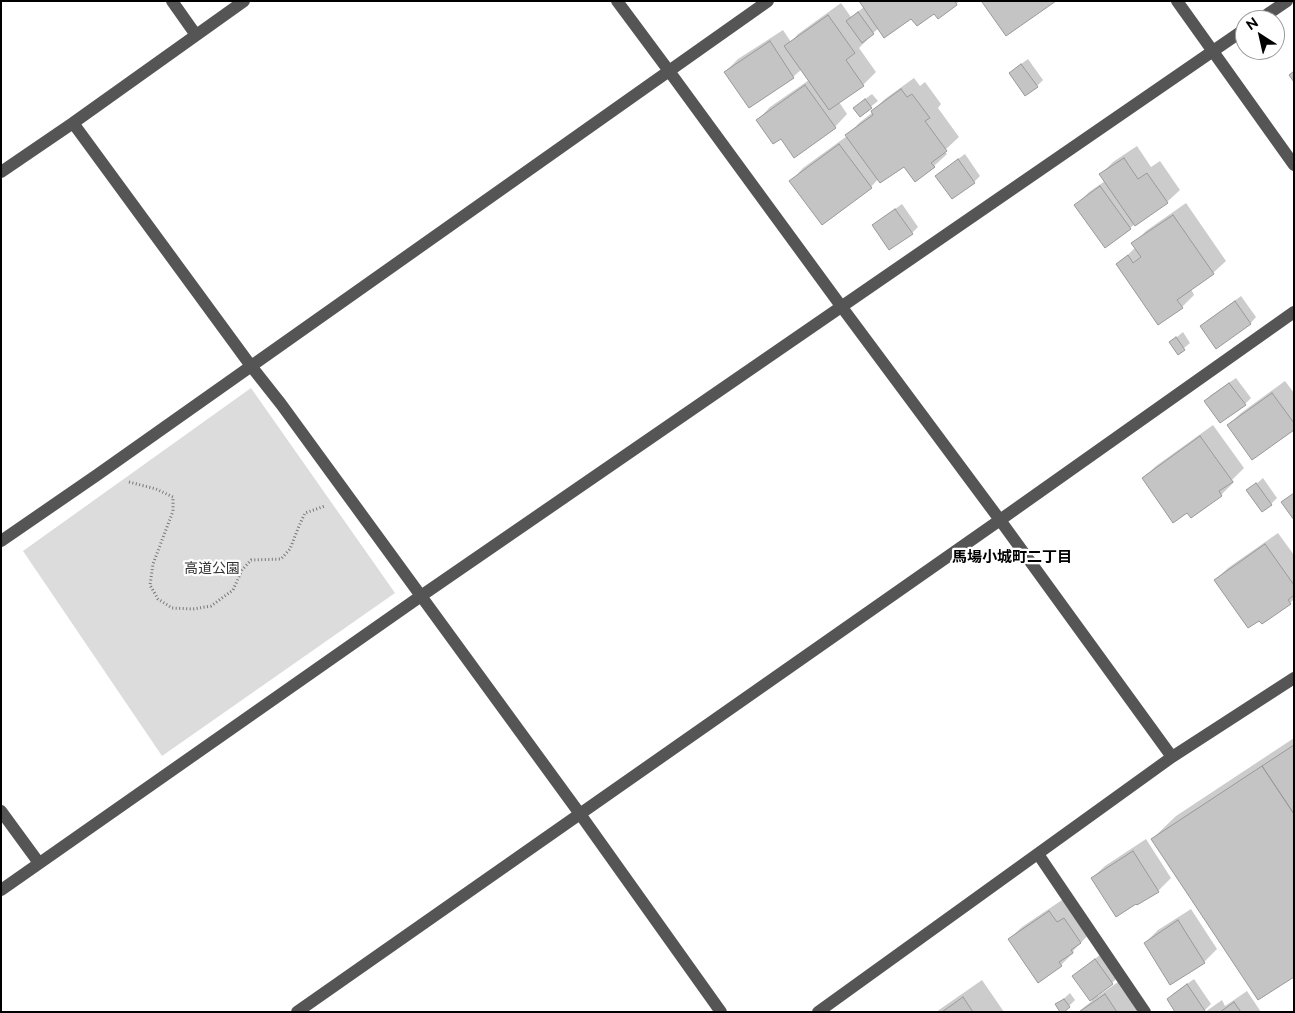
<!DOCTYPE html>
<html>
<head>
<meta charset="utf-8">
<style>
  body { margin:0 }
  #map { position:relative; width:1295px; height:1013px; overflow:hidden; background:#fff; font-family:Raleway,sans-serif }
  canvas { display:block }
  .frame { position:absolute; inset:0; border:2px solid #000; pointer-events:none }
  .north { position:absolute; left:1235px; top:10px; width:50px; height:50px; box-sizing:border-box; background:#fff; border:1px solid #999; border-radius:50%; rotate:325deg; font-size:14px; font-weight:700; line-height:20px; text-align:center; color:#000 }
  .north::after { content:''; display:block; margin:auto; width:18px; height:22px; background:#000; clip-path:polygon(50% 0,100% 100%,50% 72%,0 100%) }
</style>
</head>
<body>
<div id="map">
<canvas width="1295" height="1013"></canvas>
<div class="frame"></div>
<div class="north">N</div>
</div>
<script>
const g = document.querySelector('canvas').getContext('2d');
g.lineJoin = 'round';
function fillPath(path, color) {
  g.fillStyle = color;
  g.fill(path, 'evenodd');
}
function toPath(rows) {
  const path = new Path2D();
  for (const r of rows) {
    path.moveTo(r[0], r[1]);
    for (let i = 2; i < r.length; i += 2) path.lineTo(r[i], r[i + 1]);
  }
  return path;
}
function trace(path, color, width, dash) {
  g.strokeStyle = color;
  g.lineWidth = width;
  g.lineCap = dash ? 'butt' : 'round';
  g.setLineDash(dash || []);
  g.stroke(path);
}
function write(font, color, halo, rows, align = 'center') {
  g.font = font + ' Raleway,"Noto Sans JP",sans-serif';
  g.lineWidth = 4.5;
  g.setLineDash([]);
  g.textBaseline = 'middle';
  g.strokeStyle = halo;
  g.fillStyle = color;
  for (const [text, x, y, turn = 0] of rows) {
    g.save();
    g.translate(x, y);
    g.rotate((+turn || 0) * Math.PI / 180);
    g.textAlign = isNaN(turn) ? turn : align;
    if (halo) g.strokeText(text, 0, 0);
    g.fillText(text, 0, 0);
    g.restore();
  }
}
fillPath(toPath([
  [251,388,395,593,162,756,23,551]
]), '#dcdcdc');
fillPath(toPath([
  [860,1,960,1,938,17,934,13,912,17,879,28,866,39,867,40,859,48,876,72,863,85,839,102,847,114,835,127,781,137,758,120,770,107,809,80,802,69,793,77,749,107,725,72,738,59,783,30,791,42,798,34,841,3,851,17,864,7],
  [1028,59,1043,80,1037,86,1017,67],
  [914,78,920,86,925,82,941,104,938,108,959,137,944,151,947,154,934,166,904,165,878,179,871,187,791,181,803,168,847,136,859,123,873,112,872,111,885,99],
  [872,94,878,101,860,115,861,102],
  [1137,146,1151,167,1160,161,1180,190,1167,202,1135,224,1130,228,1076,205,1089,192,1105,181,1100,175,1113,162],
  [965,154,980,176,974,182,952,198,937,176,943,170],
  [1186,203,1226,261,1213,273,1191,289,1194,295,1182,307,1118,264,1136,247,1133,244,1146,231],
  [902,204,918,227,912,233,873,226,880,220],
  [1241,296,1256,317,1250,324,1202,326,1208,320],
  [1183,332,1190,343,1178,353,1171,342],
  [1236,378,1251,398,1245,404,1205,401,1211,395],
  [1285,381,1294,393,1294,429,1228,425,1241,413],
  [1213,425,1244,468,1232,480,1234,482,1221,495,1191,516,1188,512,1143,478,1156,466],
  [1263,478,1277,498,1271,504,1248,491],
  [1278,533,1294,555,1294,599,1290,603,1215,580,1228,568],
  [1294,738,1294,975,1152,839,1176,816],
  [1146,839,1171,878,1158,891,1138,904,1092,878,1105,866],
  [1062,900,1093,930,1073,951,1074,952,1061,965,1039,981,1009,939,1022,927],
  [1191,909,1217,949,1204,962,1145,943,1158,930],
  [1101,954,1118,977,1112,983,1096,994,1098,996,1118,982,1138,1012,1078,1012,1092,1001,1074,976],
  [1194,979,1211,1004,1203,1012,1168,999,1174,993],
  [982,980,1004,1012,936,1012],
  [1247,991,1261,1012,1205,1012,1222,1000,1225,1006],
  [1070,993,1075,1000,1069,1006,1057,1005]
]), '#0003');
const building = toPath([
  [859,1,955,1,957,5,938,19,934,14,917,26,911,19,884,38,859,1],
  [983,1,1056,1,1006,36,982,2,983,1],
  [858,12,874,34,862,43,846,21,858,12],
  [828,15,855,53,846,60,864,86,829,110,784,46,828,15],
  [770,41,794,78,749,108,724,72,770,41],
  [1021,64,1038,87,1025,96,1009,73,1021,64],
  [1294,71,1294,82,1289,75,1294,71],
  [805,85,836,128,794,158,781,139,773,144,756,120,805,85],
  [901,89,907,97,912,94,930,118,925,121,947,151,931,163,935,167,915,182,904,167,880,183,845,135,873,115,871,111,901,89],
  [865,99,872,108,860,117,853,108,865,99],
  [839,144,872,188,822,225,789,181,839,144],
  [1124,158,1138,179,1147,173,1168,203,1135,226,1099,174,1124,158],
  [958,159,975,183,952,199,935,176,958,159],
  [1100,186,1131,229,1105,248,1074,205,1100,186],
  [895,209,913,234,889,250,872,225,895,209],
  [1173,215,1214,274,1177,300,1183,308,1158,325,1116,264,1128,255,1133,263,1141,257,1131,243,1173,215],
  [1235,301,1251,324,1216,349,1200,326,1235,301],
  [1176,337,1185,350,1178,355,1169,342,1176,337],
  [1229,383,1246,405,1220,423,1204,401,1229,383],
  [1272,393,1294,423,1294,430,1252,460,1227,425,1272,393],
  [1200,436,1233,482,1219,491,1222,496,1191,518,1187,513,1173,523,1142,478,1200,436],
  [1256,483,1272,505,1262,512,1246,490,1256,483],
  [1294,493,1294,520,1281,502,1294,493],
  [1265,544,1294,585,1294,595,1288,600,1291,604,1262,624,1259,621,1248,628,1214,580,1265,544],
  [1294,745,1294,814,1262,766,1294,745],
  [1262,766,1294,814,1294,977,1258,1000,1151,839,1262,766],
  [1133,851,1159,892,1137,905,1136,904,1116,917,1091,878,1133,851],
  [1049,911,1057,922,1064,918,1081,943,1071,950,1073,953,1059,962,1062,966,1038,983,1008,939,1049,911],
  [1178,920,1205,963,1170,985,1144,943,1178,920],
  [1095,959,1113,984,1090,1001,1072,976,1095,959],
  [1187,984,1205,1011,1204,1012,1175,1012,1167,999,1187,984],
  [1105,994,1117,1012,1079,1012,1105,994],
  [963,997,973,1012,942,1012,963,997],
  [1064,999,1070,1007,1064,1012,1060,1012,1055,1004,1064,999],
  [1234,1002,1241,1012,1220,1012,1234,1002]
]);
fillPath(building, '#c4c4c4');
trace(building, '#999', 1);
trace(toPath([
  [129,482,156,489,173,497,173,511,153,564,150,585,158,599,172,608,193,609,211,606,233,590,242,570,251,560,281,559,290,549,299,526,305,513,325,506]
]), '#777', 3, [1, 2.5]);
trace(toPath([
  [172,1,196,35],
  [617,1,669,71,841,306,1000,520,1172,757],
  [1177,1,1294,165],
  [1259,20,1287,1],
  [73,123,251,366,281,404,580,814,721,1012],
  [1,172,73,123,244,1],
  [1,541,97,475,768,1],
  [1,811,39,863],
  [1038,854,1145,1012],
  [1,890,421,596,1245,29],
  [297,1012,1000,520,1294,312],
  [818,1012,1172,757,1294,678]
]), '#555', 12);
write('14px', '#333', '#fff', [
  ["高道公園",212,569]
]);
write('bold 15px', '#000', '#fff', [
  ["馬場小城町二丁目",1012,557]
]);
</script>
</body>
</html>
